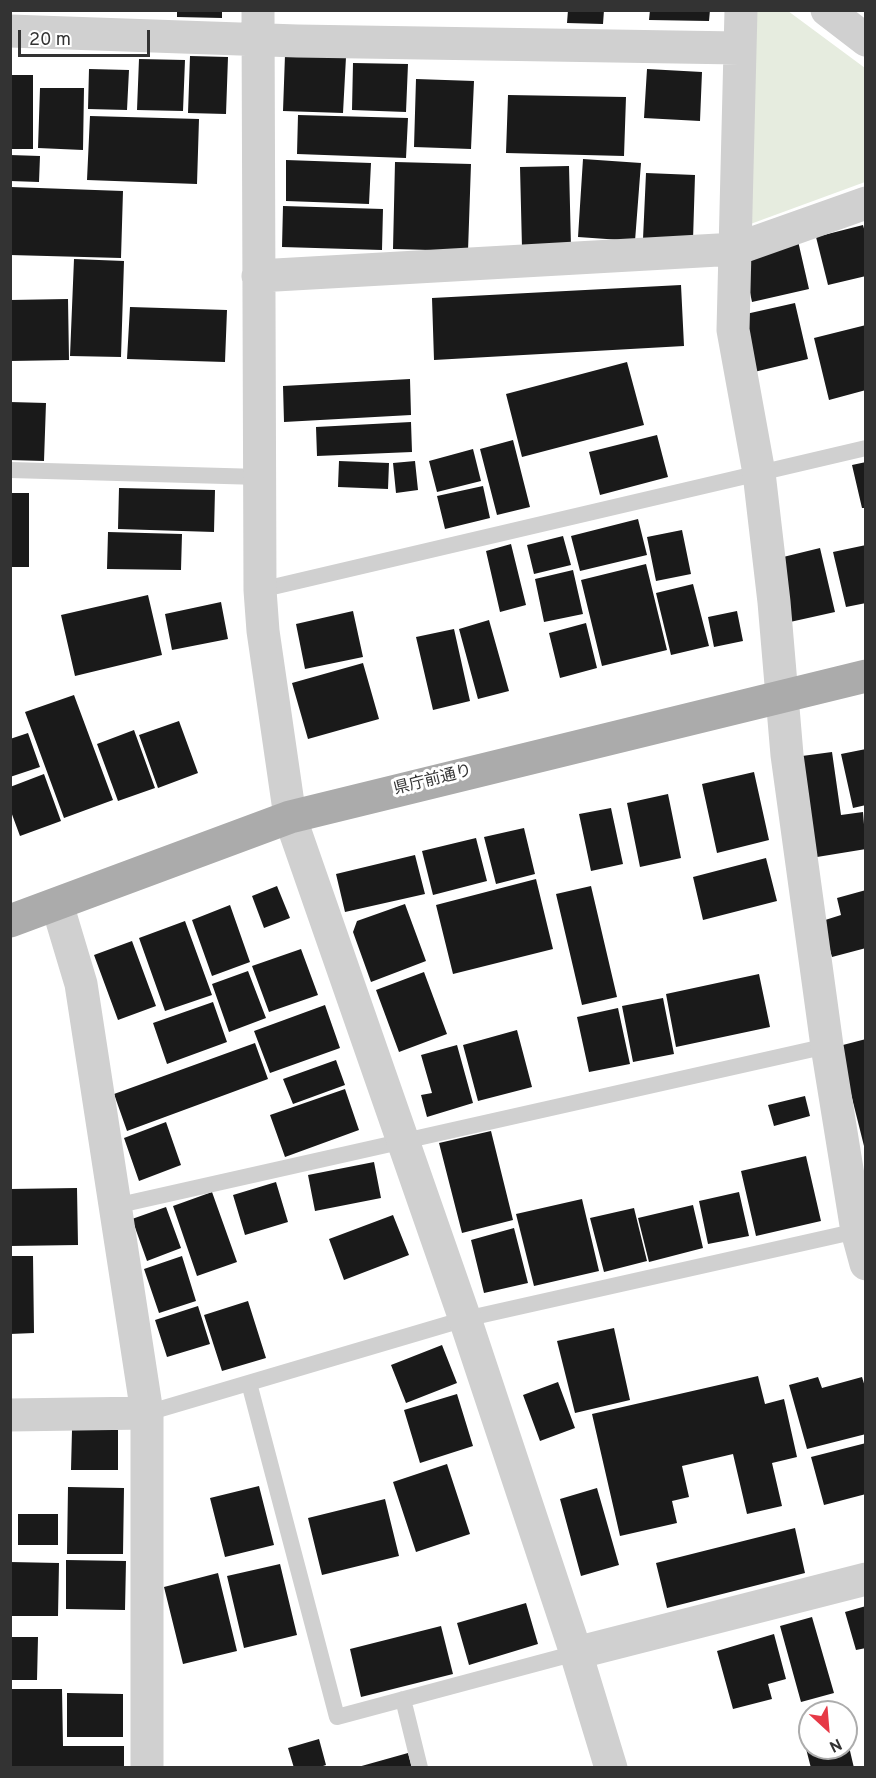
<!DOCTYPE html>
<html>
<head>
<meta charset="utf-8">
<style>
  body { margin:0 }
  #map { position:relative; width:876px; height:1778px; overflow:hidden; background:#fff; font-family:Overpass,sans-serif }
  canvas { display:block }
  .frame { position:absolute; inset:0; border:12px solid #333; pointer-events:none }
  .north { position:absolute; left:798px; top:1700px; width:60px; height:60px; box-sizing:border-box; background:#fff; border:2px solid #adadad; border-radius:50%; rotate:154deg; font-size:16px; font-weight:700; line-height:24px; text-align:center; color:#333 }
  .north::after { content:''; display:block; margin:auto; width:21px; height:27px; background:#e63946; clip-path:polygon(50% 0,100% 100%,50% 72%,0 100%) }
  .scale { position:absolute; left:18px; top:30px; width:132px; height:27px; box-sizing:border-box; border:3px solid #333; border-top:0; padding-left:8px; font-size:18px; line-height:21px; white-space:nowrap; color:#333; -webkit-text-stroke:4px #fff; paint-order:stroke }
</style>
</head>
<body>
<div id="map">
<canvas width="876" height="1778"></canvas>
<div class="frame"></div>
<div class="north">N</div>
<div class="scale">20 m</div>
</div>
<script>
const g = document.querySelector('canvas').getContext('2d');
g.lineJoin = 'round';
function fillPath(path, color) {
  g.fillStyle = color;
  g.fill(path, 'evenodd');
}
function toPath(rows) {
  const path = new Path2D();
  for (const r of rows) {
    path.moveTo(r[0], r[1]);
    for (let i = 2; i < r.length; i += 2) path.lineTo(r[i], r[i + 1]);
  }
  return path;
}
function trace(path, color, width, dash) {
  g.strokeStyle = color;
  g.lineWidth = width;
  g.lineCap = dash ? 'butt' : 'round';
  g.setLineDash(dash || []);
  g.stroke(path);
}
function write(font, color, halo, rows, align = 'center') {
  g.font = font + ' Overpass,"Noto Sans JP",sans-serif';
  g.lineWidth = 6;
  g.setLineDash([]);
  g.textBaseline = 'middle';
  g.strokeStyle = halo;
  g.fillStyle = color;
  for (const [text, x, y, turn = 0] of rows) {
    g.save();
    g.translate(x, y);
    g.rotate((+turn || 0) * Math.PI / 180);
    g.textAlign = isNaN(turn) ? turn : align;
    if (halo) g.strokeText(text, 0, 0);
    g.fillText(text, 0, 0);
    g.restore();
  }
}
fillPath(toPath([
  [750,11,788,11,865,68,865,182,745,226]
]), '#e6ecdf');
fillPath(toPath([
  [177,10,222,10,222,18,177,17],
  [568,10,604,10,603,24,567,23],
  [650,10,710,10,709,21,649,20],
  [285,55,346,57,343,113,283,111],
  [190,56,228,57,226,114,188,113],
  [139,59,185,60,183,111,137,110],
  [353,63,408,64,406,112,352,110],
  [89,69,129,70,127,110,88,109],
  [647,69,702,72,700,121,644,118],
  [10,75,33,75,33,149,10,149],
  [416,79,474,81,471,149,414,147],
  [40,88,84,88,83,150,38,148],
  [508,95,626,97,624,156,506,153],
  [298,115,408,118,406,158,297,154],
  [90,116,199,119,197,184,87,180],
  [10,155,40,156,39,182,10,181],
  [583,159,641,163,635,241,578,237],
  [286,160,371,163,369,204,286,201],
  [395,162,471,164,468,251,393,249],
  [569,166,571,247,522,248,520,167],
  [646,173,695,175,693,240,643,239],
  [11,187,123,191,121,258,10,255],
  [283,206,383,209,382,250,282,247],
  [863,225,866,236,866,276,828,285,816,237],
  [798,241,809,289,752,302,742,254],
  [74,259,124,261,121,357,70,356],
  [681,285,684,346,434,360,432,298],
  [68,299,69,360,10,361,10,300],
  [795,303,808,359,750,373,737,316],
  [130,307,227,310,225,362,127,359],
  [866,325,866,390,829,400,814,338],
  [627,362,644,425,522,457,506,394],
  [410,379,411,415,284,422,283,386],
  [10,402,46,403,44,461,10,460],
  [411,422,412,452,317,456,316,427],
  [657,435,668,477,600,495,589,452],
  [513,440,530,507,497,515,480,449],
  [473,449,481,481,437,492,429,461],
  [339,461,389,463,388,489,338,487],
  [415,461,418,490,396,493,393,463],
  [866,462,866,508,862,508,852,465],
  [483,486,490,518,445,529,437,496],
  [119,488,215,490,214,532,118,529],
  [10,493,29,493,29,567,10,567],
  [638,519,647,555,580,571,571,536],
  [682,530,691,574,656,581,647,537],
  [108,532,182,534,181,570,107,569],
  [563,536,571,565,534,574,527,545],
  [511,544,526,605,500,612,486,551],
  [866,545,866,603,846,607,833,552],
  [820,548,835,612,790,622,775,559],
  [646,564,667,650,602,666,581,580],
  [573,570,583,614,544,622,535,579],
  [693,584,709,646,671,655,656,593],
  [148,595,162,655,75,676,61,615],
  [221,602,228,639,172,650,165,614],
  [353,611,363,657,305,669,296,624],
  [737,611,743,641,714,647,708,617],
  [489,620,509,691,478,699,459,629],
  [586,623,597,668,560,678,549,633],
  [454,629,470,701,433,710,416,637],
  [363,663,379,719,308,739,292,683],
  [74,695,113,800,64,818,25,712],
  [179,721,198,773,158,788,139,735],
  [134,730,155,788,118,801,97,744],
  [28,733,40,767,10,777,10,739],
  [866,749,866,805,853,808,841,754],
  [832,752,841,815,863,812,866,849,817,857,802,756],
  [754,772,769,840,717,853,702,784],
  [44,774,61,821,20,836,10,809,10,787],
  [668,794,681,858,640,867,627,803],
  [611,808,623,864,591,871,579,814],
  [524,828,535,874,496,884,484,837],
  [476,838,487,881,433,895,422,851],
  [415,855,425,894,345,912,336,874],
  [766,858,777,901,703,920,693,877],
  [536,879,553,949,453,974,436,905],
  [277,886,290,918,264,928,252,896],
  [591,886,617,997,582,1005,556,894],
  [866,890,866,948,832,957,822,921,841,915,837,898],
  [405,904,426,961,371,982,353,932,357,921],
  [230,905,250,962,212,976,192,920],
  [185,921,212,995,165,1011,139,938],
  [132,941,156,1006,118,1020,94,955],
  [301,949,318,995,269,1012,252,966],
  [248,971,266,1018,229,1032,212,984],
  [424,972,447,1034,399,1052,376,990],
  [759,974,770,1027,676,1047,666,994],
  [663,998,674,1054,633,1062,622,1006],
  [213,1002,227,1042,167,1064,153,1023],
  [325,1005,340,1048,270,1073,254,1031],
  [618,1008,630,1064,589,1072,577,1017],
  [517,1030,532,1087,478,1101,463,1045],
  [866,1039,866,1150,865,1150,839,1046],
  [255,1043,268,1079,127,1131,114,1094],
  [457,1045,473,1103,427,1117,421,1095,432,1093,421,1055],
  [336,1060,345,1085,293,1104,283,1079],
  [345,1089,359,1130,285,1157,270,1115],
  [805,1096,810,1116,774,1126,768,1105],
  [166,1122,181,1165,139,1181,124,1138],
  [491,1131,513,1220,462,1233,439,1143],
  [806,1156,821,1221,756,1236,741,1171],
  [374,1162,381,1198,315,1211,308,1175],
  [276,1182,288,1222,245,1235,233,1195],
  [77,1188,78,1245,10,1246,10,1189],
  [212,1192,237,1262,197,1276,173,1206],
  [739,1192,749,1236,708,1244,699,1201],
  [582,1199,599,1271,534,1286,516,1214],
  [693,1205,703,1248,649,1262,638,1218],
  [166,1207,181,1248,147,1261,132,1219],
  [634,1208,647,1261,604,1272,590,1218],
  [393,1215,409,1255,344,1280,329,1239],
  [514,1228,528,1283,484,1293,471,1240],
  [10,1256,33,1256,34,1333,10,1334],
  [182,1256,196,1301,159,1313,144,1269],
  [248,1301,266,1358,222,1371,204,1315],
  [198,1306,210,1344,167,1357,155,1320],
  [614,1328,630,1400,575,1413,557,1341],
  [442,1345,457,1383,406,1403,391,1365],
  [758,1376,765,1404,784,1399,797,1457,772,1463,782,1506,747,1514,733,1454,682,1466,689,1497,672,1501,677,1523,620,1536,592,1414],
  [818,1377,822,1388,862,1377,866,1390,866,1434,807,1449,789,1385],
  [558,1382,575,1428,540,1441,523,1395],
  [457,1394,473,1446,420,1463,404,1410],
  [72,1430,118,1430,118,1470,71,1470],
  [866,1443,866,1494,824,1505,811,1457],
  [447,1464,470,1534,416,1552,393,1482],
  [259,1486,274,1545,225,1557,210,1498],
  [68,1487,124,1488,123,1554,67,1554],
  [597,1488,619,1565,581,1576,560,1499],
  [385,1499,399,1556,322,1575,308,1518],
  [18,1514,58,1514,58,1545,18,1545],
  [795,1528,805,1573,667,1608,656,1563],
  [66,1560,126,1561,125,1610,66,1609],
  [10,1562,59,1563,58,1616,10,1616],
  [280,1564,297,1635,244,1648,227,1576],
  [218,1573,237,1651,183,1664,164,1587],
  [526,1603,538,1644,469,1665,457,1623],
  [866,1606,866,1648,856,1650,845,1612],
  [812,1617,834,1693,801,1702,780,1626],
  [441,1626,453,1674,361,1697,350,1649],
  [774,1634,786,1679,768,1684,772,1699,733,1709,717,1651],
  [10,1637,38,1637,37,1680,10,1680],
  [10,1689,62,1689,63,1746,124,1746,124,1768,10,1768],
  [67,1693,123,1694,123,1737,67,1737],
  [810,1735,810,1748,846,1748,847,1738,854,1768,811,1768,803,1737],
  [319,1739,326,1765,317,1768,294,1768,288,1748],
  [408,1753,412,1768,358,1768,358,1767]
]), '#1a1a1a');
trace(toPath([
  [10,470,260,477],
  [260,590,866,448],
  [115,1206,827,1046],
  [249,1383,337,1717,576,1653],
  [147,1413,465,1319,857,1231],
  [403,1699,420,1768]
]), '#d0d0d0', 16);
trace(toPath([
  [258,10,260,590,263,631,290,817,465,1319,576,1653],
  [741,10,733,330,759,473,774,602,787,755,827,1046,857,1231,866,1264],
  [827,10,866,40],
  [10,31,297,41,739,48],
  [258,276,736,249,866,203],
  [57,904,81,984,147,1413,147,1768],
  [10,1415,147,1413],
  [611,1768,576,1653,866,1579]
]), '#d0d0d0', 33);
trace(toPath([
  [10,921,290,817,866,676]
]), '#ababab', 33);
write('16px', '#333', '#fff', [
  ["県庁前通り",433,781,-14]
]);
</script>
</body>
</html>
